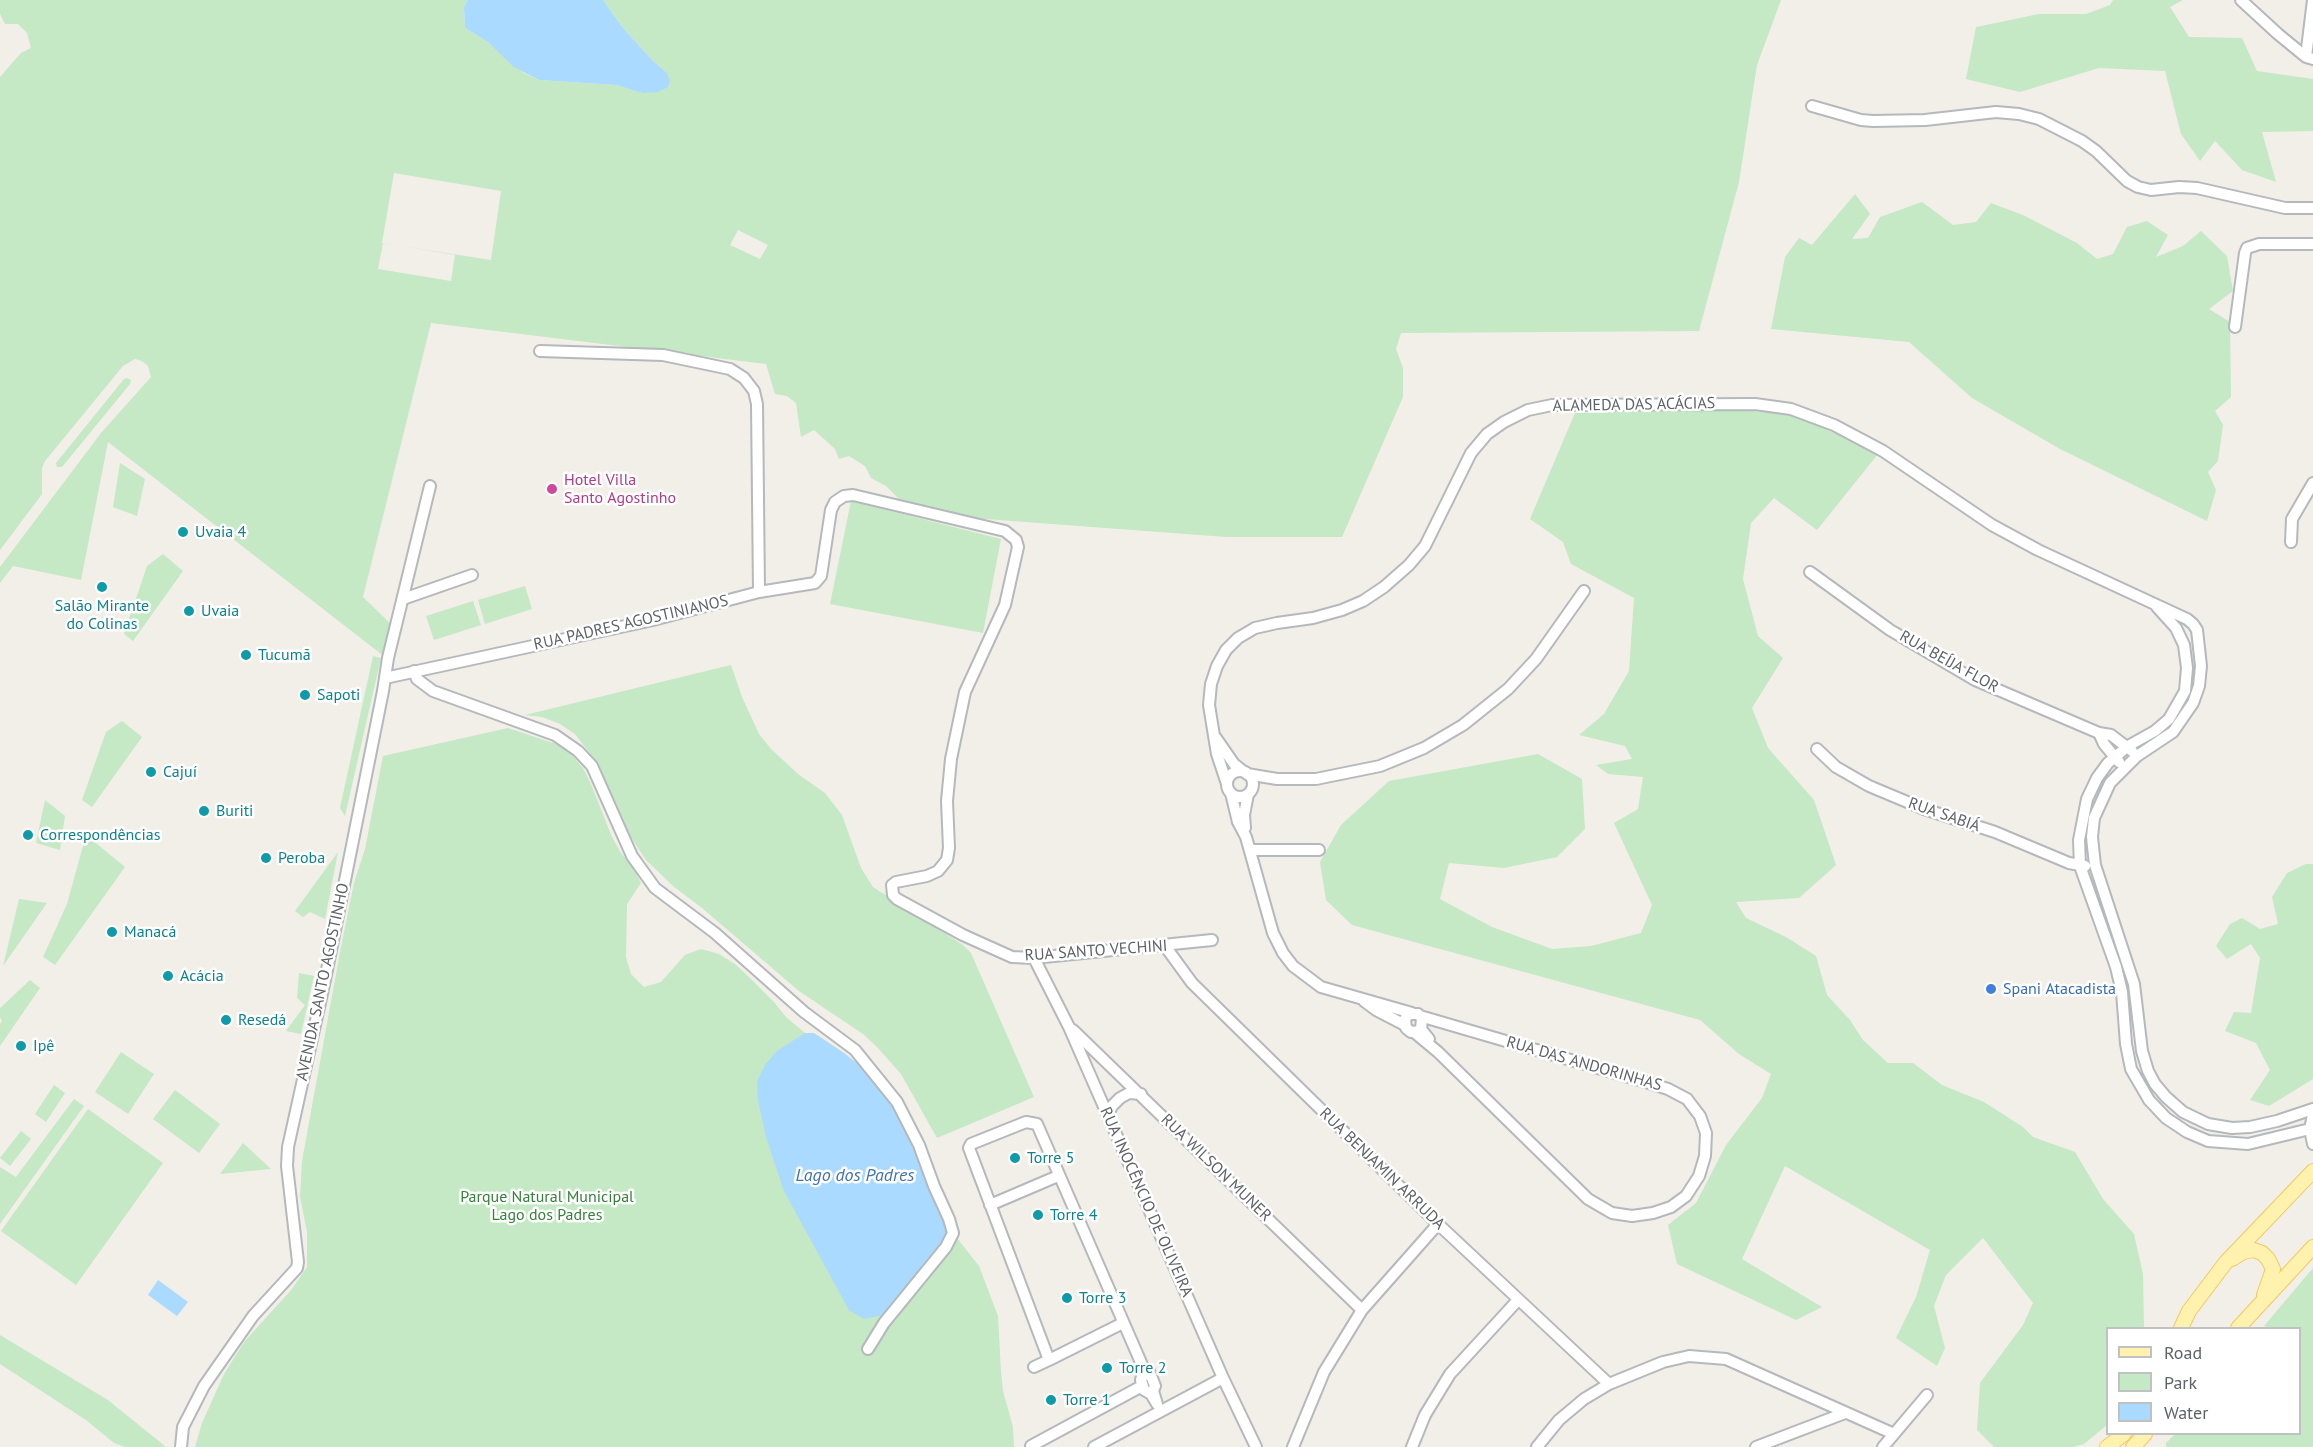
<!DOCTYPE html>
<html>
<head>
<meta charset="utf-8">
<style>
  body { margin:0 }
  #map { position:relative; width:2313px; height:1447px; overflow:hidden; background:#f1efe8; font-family:"PT Sans",sans-serif }
  canvas { display:block }
  .legend { position:absolute; left:2106px; top:1327px; width:195px; height:108px; box-sizing:border-box; background:#fff; border:2px solid #bfc1c3; margin:0; padding:8px 10px; list-style:none; font-size:18px; color:#5f6368 }
  .legend li { display:flex; align-items:center; gap:12px; height:30px }
  .legend b { width:30px; border:2px solid #bfc1c3 }
</style>
</head>
<body>
<div id="map">
<canvas width="2313" height="1447"></canvas>
<ul class="legend">
<li><b style="height:8px;background:#fff2af"></b>Road</li>
<li><b style="height:16px;background:#c5e8c5"></b>Park</li>
<li><b style="height:16px;background:#aadaff"></b>Water</li>
</ul>
</div>
<script>
const g = document.querySelector('canvas').getContext('2d');
g.lineJoin = 'round';
function fillPath(path, color) {
  g.fillStyle = color;
  g.fill(path, 'evenodd');
}
function toPath(rows) {
  const path = new Path2D();
  for (const r of rows) {
    if (r.length === 3) {
      path.moveTo(r[0] + r[2], r[1]);
      path.arc(r[0], r[1], r[2], 0, 2 * Math.PI);
      continue;
    }
    path.moveTo(r[0], r[1]);
    for (let i = 2; i < r.length; i += 2) path.lineTo(r[i], r[i + 1]);
  }
  return path;
}
function trace(path, color, width, dash) {
  g.strokeStyle = color;
  g.lineWidth = width;
  g.lineCap = dash ? 'butt' : 'round';
  g.setLineDash(dash || []);
  g.stroke(path);
}
function write(font, color, halo, rows, align = 'center') {
  g.font = font + ' "PT Sans",sans-serif';
  g.lineWidth = 5;
  g.setLineDash([]);
  g.textBaseline = 'middle';
  g.strokeStyle = halo;
  g.fillStyle = color;
  for (const [text, x, y, turn = 0] of rows) {
    g.save();
    g.translate(x, y);
    g.rotate((+turn || 0) * Math.PI / 180);
    g.textAlign = isNaN(turn) ? turn : align;
    if (halo) g.strokeText(text, 0, 0);
    g.fillText(text, 0, 0);
    g.restore();
  }
}
fillPath(toPath([
  [0,0,468,0,464,7,465,28,488,42,524,73,539,80,616,85,642,93,666,72,653,61,623,28,603,0,1781,0,1757,65,1739,182,1699,331,1401,333,1396,349,1403,368,1403,397,1342,537,1226,537,959,517,908,508,886,486,871,478,865,466,849,456,839,459,835,449,814,430,801,437,796,403,787,396,775,394,766,364,431,323,363,597,392,625,385,657,108,442,81,580,13,566,0,583,0,567,101,433,151,377,148,366,142,361,135,359,123,366,45,461,42,468,42,494,0,550,0,77,21,53,31,48,27,33,18,24,5,24,0,14],
  [394,173,501,191,491,260,382,243],
  [738,230,768,245,760,259,730,245],
  [383,243,455,255,451,281,378,269],
  [2113,0,2183,0,2170,7,2189,37,2242,38,2257,71,2313,79,2313,131,2262,132,2276,182,2242,170,2215,141,2200,161,2181,134,2165,71,2099,68,2020,92,1966,79,1976,27,2039,14,2086,14,2110,5],
  [1855,194,1870,214,1852,239,1868,238,1880,217,1922,202,1953,225,1976,222,1991,203,2023,215,2077,243,2097,259,2113,254,2127,227,2147,221,2168,235,2156,257,2183,246,2201,231,2227,256,2233,291,2209,309,2230,322,2231,397,2215,411,2223,425,2218,461,2208,472,2216,490,2207,521,2060,449,1972,398,1909,342,1771,329,1785,257,1799,238,1812,245],
  [127,378,131,380,130,384,62,467,57,467,56,463,124,379],
  [1729,409,1796,415,1878,454,1817,530,1774,498,1751,523,1743,579,1758,636,1783,658,1752,708,1768,748,1814,800,1836,865,1799,898,1736,902,1746,918,1786,937,1816,956,1827,995,1850,1020,1863,1040,1888,1063,1913,1063,1942,1085,1984,1102,2023,1127,2033,1137,2075,1152,2103,1199,2134,1234,2143,1274,2144,1328,2108,1328,2107,1425,2084,1444,2073,1447,1994,1447,1977,1430,1980,1383,2023,1325,2033,1303,1983,1238,1946,1275,1934,1306,1945,1348,1937,1366,1896,1338,1916,1297,1930,1250,1785,1166,1742,1259,1822,1307,1796,1320,1677,1264,1668,1225,1696,1203,1726,1145,1762,1098,1771,1074,1739,1054,1700,1020,1352,925,1326,900,1320,862,1341,825,1389,781,1538,754,1582,779,1585,829,1557,857,1504,868,1449,863,1440,899,1492,927,1552,949,1591,946,1641,933,1652,905,1614,823,1638,809,1643,777,1608,774,1596,765,1632,759,1625,746,1579,735,1604,714,1629,671,1634,598,1571,564,1563,542,1530,519,1575,413],
  [120,463,145,479,137,516,113,507],
  [851,501,1001,539,983,633,830,604],
  [163,554,183,571,133,641,124,634,147,566],
  [525,586,532,609,485,624,478,600],
  [473,601,481,625,434,640,426,616],
  [373,656,381,658,345,816,340,808],
  [731,665,742,697,759,734,771,749,798,774,825,793,842,815,861,868,873,887,963,945,971,953,1034,1097,937,1138,901,1074,877,1047,863,1034,799,991,702,908,673,886,646,860,626,830,597,763,575,734,560,724,542,717,525,715],
  [122,721,142,737,92,807,82,800,106,732],
  [508,728,556,744,571,754,583,768,591,784,612,837,621,853,633,867,641,883,627,904,626,957,631,974,644,987,661,982,685,955,701,949,719,954,735,964,749,977,774,1002,786,1017,805,1033,814,1033,844,1053,953,1233,979,1266,998,1316,1001,1372,1003,1391,1013,1427,1014,1447,195,1447,202,1423,224,1374,244,1342,292,1289,307,1267,307,1232,300,1197,302,1161,340,952,354,883,365,849,383,756],
  [45,800,65,816,60,850,36,843],
  [86,835,125,867,55,965,43,957,67,904],
  [338,852,325,919,310,912,303,917,295,911],
  [2306,864,2313,864,2313,1079,2269,1106,2250,1100,2270,1070,2256,1043,2225,1031,2234,1012,2251,1013,2260,958,2251,944,2227,959,2216,946,2230,924,2242,918,2260,929,2278,924,2272,897,2287,873],
  [19,899,47,903,3,966,10,937],
  [299,973,314,976,301,1034,286,1031,305,1005,297,998],
  [30,980,40,988,0,1046,0,1024,2,1020,0,1018,0,1008],
  [121,1052,154,1074,128,1114,95,1092],
  [54,1085,65,1093,46,1122,35,1114],
  [175,1090,220,1124,199,1153,153,1119],
  [74,1099,84,1106,0,1224,0,1167,16,1177],
  [88,1109,163,1163,76,1285,1,1231],
  [21,1131,31,1139,10,1166,0,1158],
  [243,1143,271,1169,220,1174],
  [2313,1268,2313,1447,2166,1447,2166,1443,2175,1434,2300,1434,2300,1328,2271,1328,2264,1326],
  [0,1335,108,1400,166,1447,125,1447,114,1443,86,1420,0,1364]
]), '#c5e8c5');
fillPath(toPath([
  [468,0,603,0,623,28,653,61,666,72,670,80,668,87,658,92,642,93,616,85,539,80,514,67,488,42,465,28,464,7],
  [805,1033,814,1033,844,1053,872,1075,897,1103,953,1233,898,1305,883,1315,864,1319,849,1310,784,1191,766,1137,758,1100,757,1081,765,1065,777,1051],
  [158,1280,188,1302,177,1316,148,1295]
]), '#aadaff');
const minor = toPath([
  [2241,0,2278,34,2306,57,2313,59],
  [2306,57,2313,0],
  [1812,106,1861,120,1873,121,1925,120,1996,112,2019,114,2039,119,2082,141,2096,151,2127,181,2138,187,2151,190,2179,187,2197,188,2285,208,2313,208],
  [2235,327,2245,253,2247,248,2259,244,2313,244],
  [540,351,663,355,730,369,744,378,754,391,757,404,759,592],
  [2291,542,2292,519,2313,483],
  [1810,572,1890,630,1975,680,2099,733,2111,735,2132,751],
  [403,599,472,575],
  [2157,607,2176,628,2184,645,2187,668,2185,691,2169,719,2155,731,2128,746,2108,763,2097,778,2087,799,2079,840,2080,866,2116,967,2122,992,2126,1044,2131,1069,2149,1100,2166,1118,2187,1132,2208,1141,2248,1144,2310,1129],
  [414,671,417,679,433,691,555,735,578,751,592,766,632,856,655,888,715,933,804,1012,855,1050,897,1102,919,1145,934,1186,949,1219,953,1233,946,1247,884,1323,868,1349],
  [385,678,653,620,759,592,815,583,821,576,831,510,835,502,844,496,853,495,1005,531,1016,540,1018,547,1005,605,965,692,951,759,947,801,949,848,947,860,938,871,927,876,896,882,892,885,893,895,897,899,963,935,1012,957,1034,958,1212,940],
  [2099,733,2104,744,2119,762],
  [1216,738,1234,764,1244,772],
  [1817,749,1836,767,1869,786,1924,809,1995,832,2069,863,2085,866],
  [1240,784,13],
  [1247,774,1277,779,1316,779,1380,766,1424,748,1463,725,1508,689,1536,659,1584,591],
  [1227,784,1217,754,1209,705,1211,684,1217,666,1226,650,1238,638,1255,628,1277,623,1313,618,1342,610,1363,601,1384,587,1409,565,1425,546,1471,453,1487,434,1504,422,1528,410,1552,405,1755,404,1791,409,1834,425,1883,451,1992,525,2038,550,2187,619,2193,624,2197,630,2201,666,2199,686,2193,703,2173,732,2137,756,2110,783,2094,818,2092,837,2095,865,2134,984,2142,1051,2148,1071,2155,1084,2166,1097,2183,1112,2208,1124,2232,1128,2250,1127,2277,1121,2313,1109],
  [1231,793,1238,822,1246,837,1273,933,1283,953,1293,966,1321,987,1412,1013],
  [1245,828,1244,815,1248,794],
  [1250,850,1319,850],
  [1165,946,1192,983,1438,1224,1609,1384],
  [1034,958,1069,1027,1223,1378,1256,1447],
  [1364,1001,1376,1010,1405,1025],
  [1073,1030,1362,1310],
  [1419,1031,1411,1032,1406,1028,1405,1019,1409,1014,1418,1014,1422,1018,1421,1029,1429,1039],
  [1414,1032,1438,1052,1588,1199,1612,1213,1632,1216,1653,1213,1671,1207,1686,1196,1699,1176,1705,1156,1706,1133,1700,1116,1687,1099,1668,1089,1646,1082,1420,1016],
  [1108,1115,1112,1106,1120,1098,1129,1093,1141,1094],
  [2313,1115,2310,1129,2313,1144],
  [990,1205,1058,1176],
  [1123,1323,1049,1360,969,1148,971,1144,1026,1122,1037,1124,1146,1374],
  [1034,1367,1049,1360],
  [1150,1373,1155,1386,1153,1391,1157,1404,1151,1394,1144,1390,1141,1380,1142,1376,1150,1373],
  [1031,1446,1142,1386],
  [181,1447,183,1427,204,1386,253,1316,297,1268,298,1262,287,1166,288,1147,325,980,383,691,388,658,430,486],
  [1094,1447,1223,1378],
  [1293,1447,1324,1372,1362,1310,1438,1224],
  [1412,1447,1425,1415,1450,1374,1518,1300],
  [1537,1447,1559,1420,1584,1399,1609,1384,1663,1362,1689,1356,1726,1359,1894,1434],
  [1756,1447,1845,1413],
  [1883,1447,1927,1395]
]);
const major = toPath([
  [2232,1259,2243,1252,2254,1250,2262,1253,2268,1259,2273,1269,2264,1295],
  [2181,1328,2189,1311,2226,1262,2313,1171],
  [2238,1328,2313,1247],
  [2107,1447,2124,1434],
  [2133,1447,2145,1434]
]);
trace(minor, '#b5b8bc', 14);
trace(major, '#f2c960', 16);
trace(minor, '#fff', 10);
trace(major, '#fff2af', 14);
for (const [x, y, r, color] of [
  [552,489,6,"#d1479c"],
  [183,532,6,"#0f9aa8"],
  [102,587,6,"#0f9aa8"],
  [189,611,6,"#0f9aa8"],
  [246,655,6,"#0f9aa8"],
  [305,695,6,"#0f9aa8"],
  [151,772,6,"#0f9aa8"],
  [204,811,6,"#0f9aa8"],
  [28,835,6,"#0f9aa8"],
  [266,858,6,"#0f9aa8"],
  [112,932,6,"#0f9aa8"],
  [168,976,6,"#0f9aa8"],
  [1991,989,6,"#3f7fe0"],
  [226,1020,6,"#0f9aa8"],
  [21,1046,6,"#0f9aa8"],
  [1015,1158,6,"#0f9aa8"],
  [1038,1215,6,"#0f9aa8"],
  [1067,1298,6,"#0f9aa8"],
  [1107,1368,6,"#0f9aa8"],
  [1051,1400,6,"#0f9aa8"]
]) {
  const dot = new Path2D();
  dot.arc(x, y, r, 0, 2 * Math.PI);
  g.fillStyle = color;
  g.fill(dot);
  trace(dot, '#fff', 2);
}
write('16px', '#5f6368', '#fff', [
  ["ALAMEDA DAS ACÁCIAS",1634,405,-1],
  ["RUA PADRES AGOSTINIANOS",631,623,-13],
  ["RUA BEÍJA FLOR",1949,662,29],
  ["RUA SABIÁ",1944,815,19],
  ["RUA SANTO VECHINI",1096,951,-4],
  ["AVENIDA SANTO AGOSTINHO",323,982,-78],
  ["RUA DAS ANDORINHAS",1584,1064,16],
  ["RUA WILSON MUNER",1216,1168,44],
  ["RUA BENJAMIN ARRUDA",1382,1169,44],
  ["RUA INOCÊNCIO DE OLIVEIRA",1146,1202,66]
]);
write('16px', '#b23c85', '#fff', [
  ["Hotel Villa",564,480],
  ["Santo Agostinho",564,498]
], 'left');
write('16px', '#0d838f', '#fff', [
  ["Uvaia 4",195,532],
  ["Salão Mirante",102,606,"center"],
  ["do Colinas",102,624,"center"],
  ["Uvaia",201,611],
  ["Tucumã",258,655],
  ["Sapoti",317,695],
  ["Cajuí",163,772],
  ["Buriti",216,811],
  ["Correspondências",40,835],
  ["Peroba",278,858],
  ["Manacá",124,932],
  ["Acácia",180,976],
  ["Resedá",238,1020],
  ["Ipê",33,1046],
  ["Torre 5",1027,1158],
  ["Torre 4",1050,1215],
  ["Torre 3",1079,1298],
  ["Torre 2",1119,1368],
  ["Torre 1",1063,1400]
], 'left');
write('16px', '#366cbe', '#fff', [
  ["Spani Atacadista",2003,989]
], 'left');
write('16px', '#348238', '#fff', [
  ["Parque Natural Municipal",547,1197],
  ["Lago dos Padres",547,1215]
]);
write('italic 18px', '#4174aa', '#fff', [
  ["Lago dos Padres",855,1176]
]);
</script>
</body>
</html>
